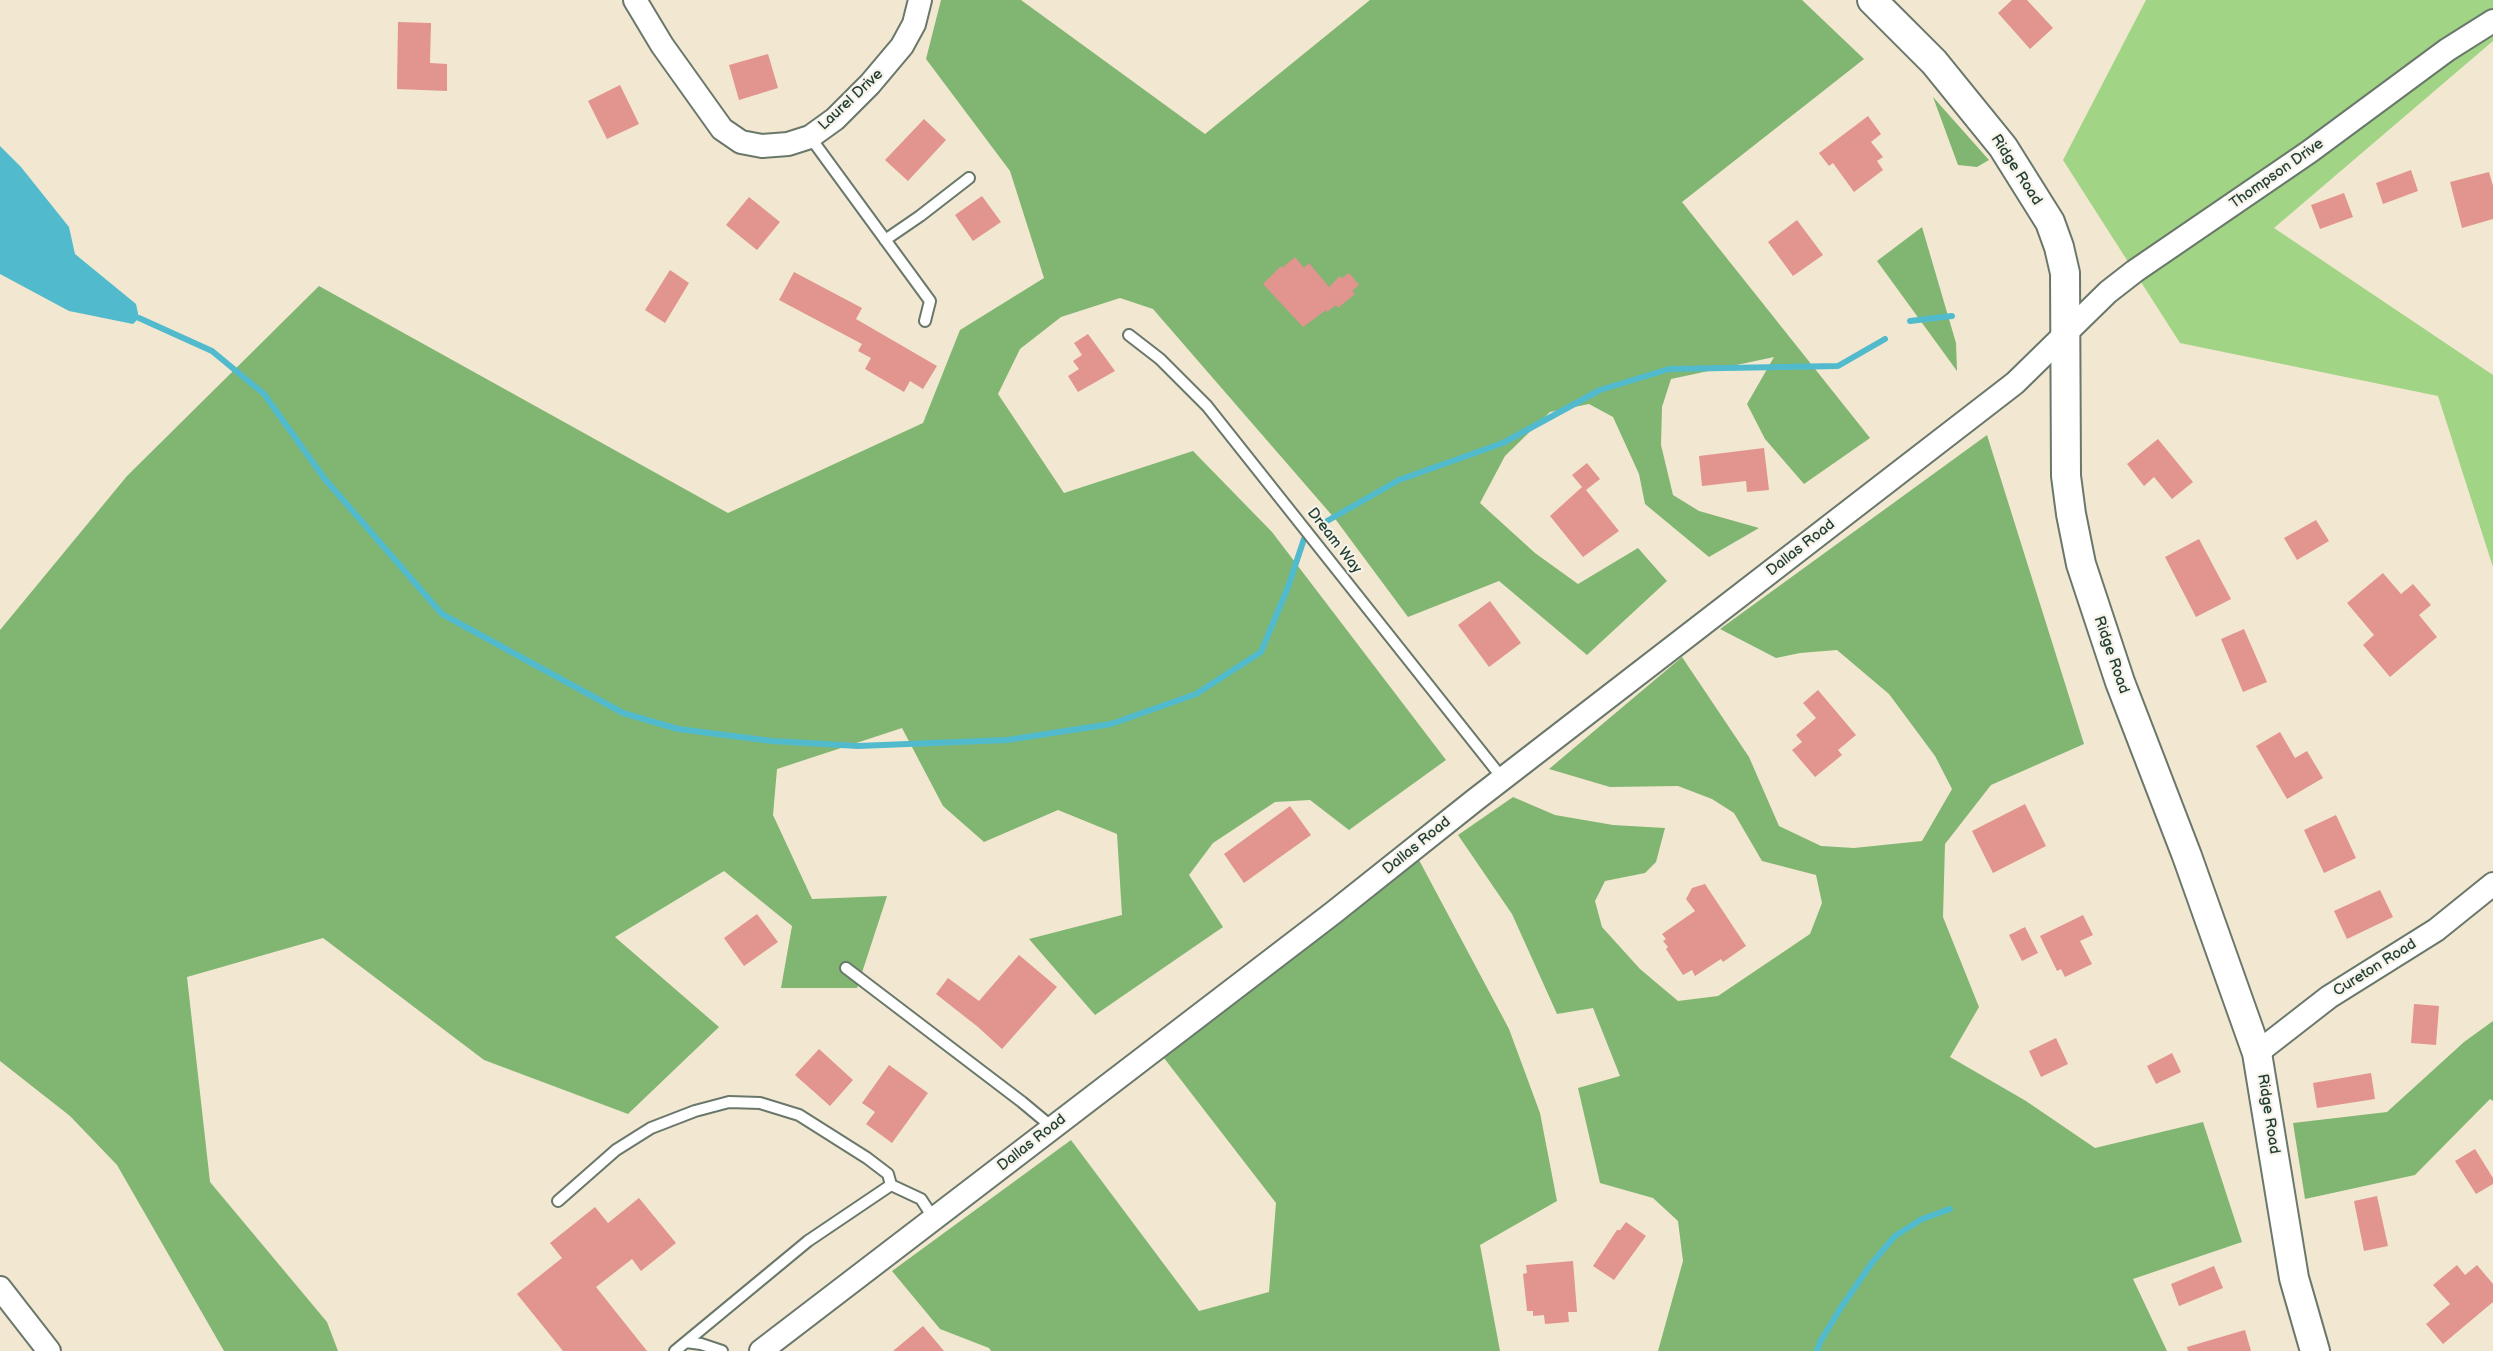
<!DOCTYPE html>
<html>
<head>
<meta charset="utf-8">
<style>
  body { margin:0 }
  canvas { display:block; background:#f2e7d0 }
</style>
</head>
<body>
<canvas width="2493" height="1351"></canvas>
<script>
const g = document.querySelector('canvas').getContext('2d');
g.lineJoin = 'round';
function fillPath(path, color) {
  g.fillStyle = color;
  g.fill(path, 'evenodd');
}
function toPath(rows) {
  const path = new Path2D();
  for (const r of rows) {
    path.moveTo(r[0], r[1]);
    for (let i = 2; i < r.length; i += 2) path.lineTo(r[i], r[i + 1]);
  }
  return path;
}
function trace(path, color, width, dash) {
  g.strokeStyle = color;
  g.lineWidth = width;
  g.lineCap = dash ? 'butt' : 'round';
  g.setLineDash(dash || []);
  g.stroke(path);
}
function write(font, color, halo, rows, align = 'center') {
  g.font = font + ' "Balsamiq Sans",sans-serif';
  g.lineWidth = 4.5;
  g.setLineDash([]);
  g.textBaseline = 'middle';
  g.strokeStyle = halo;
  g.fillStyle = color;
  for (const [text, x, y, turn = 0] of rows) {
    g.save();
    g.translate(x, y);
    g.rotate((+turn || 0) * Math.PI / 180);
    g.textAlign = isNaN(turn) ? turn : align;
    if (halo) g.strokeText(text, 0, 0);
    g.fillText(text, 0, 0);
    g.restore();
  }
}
fillPath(toPath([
  [2146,0,2493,0,2493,41,2274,228,2493,375,2493,567,2438,396,2180,343,2063,160]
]), '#a1d484');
fillPath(toPath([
  [941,0,1021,0,1205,134,1370,0,1802,0,1864,59,1682,202,1870,438,1804,484,1765,439,1747,404,1774,357,1671,379,1662,407,1661,445,1673,495,1699,511,1759,528,1709,557,1645,504,1639,474,1613,417,1589,404,1550,412,1505,456,1480,503,1535,553,1578,584,1638,548,1667,581,1587,655,1499,581,1408,617,1336,520,1153,309,1120,298,1061,317,1020,349,998,394,1064,493,1193,451,1272,532,1446,760,1349,830,1310,800,1275,802,1213,843,1189,875,1223,927,1095,1015,1029,939,1122,915,1117,834,1058,810,984,842,943,806,902,728,777,769,773,815,812,899,887,896,857,988,781,988,792,926,724,871,615,937,719,1027,628,1114,484,1060,323,938,187,977,210,1182,327,1322,338,1351,224,1351,117,1165,70,1116,0,1061,0,630,127,476,319,286,728,513,923,423,960,330,1044,278,1010,171,926,59],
  [1933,97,1989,160,1977,167,1958,165],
  [1922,227,1956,343,1957,371,1877,261],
  [1987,435,2084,744,1991,785,1945,844,1943,917,1979,1007,1950,1057,2026,1101,2095,1148,2203,1122,2242,1242,2133,1279,2167,1351,1658,1351,1683,1261,1678,1221,1653,1198,1600,1183,1578,1088,1620,1076,1593,1008,1557,1014,1512,914,1458,835,1513,797,1555,815,1613,825,1665,828,1656,862,1645,873,1605,881,1595,901,1602,927,1640,969,1678,1001,1718,996,1810,934,1822,903,1816,875,1762,861,1734,813,1712,799,1678,786,1610,787,1549,769,1682,657,1749,757,1779,826,1821,846,1854,848,1922,841,1952,789,1935,756,1889,694,1837,650,1800,653,1776,658,1720,629],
  [1419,860,1509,1029,1540,1113,1557,1201,1480,1245,1500,1351,991,1351,989,1348,940,1329,892,1271,1071,1140,1199,1311,1269,1292,1276,1203,1164,1058],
  [2493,1021,2493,1101,2490,1099,2415,1175,2305,1199,2293,1123,2387,1112,2464,1042]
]), '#80b672');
fillPath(toPath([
  [0,146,21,167,69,227,75,254,136,304,139,318,133,324,69,311,0,274]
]), '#51bbcd');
trace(toPath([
  [139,318,212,351,264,394,324,478,442,614,623,713,678,729,772,741,858,746,1007,740,1111,724,1196,694,1261,652,1288,587,1304,539],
  [1910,321,1952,316],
  [1320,525,1399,480,1503,443,1600,390,1669,369,1838,366,1885,339],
  [1817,1351,1820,1342,1840,1309,1871,1264,1895,1236,1922,1219,1950,1209]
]), '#51bbcd', 6);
fillPath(toPath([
  [2012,0,2027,0,2053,28,2030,49,1998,13],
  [398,22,431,23,430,63,447,64,447,91,397,89],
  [768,54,778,88,739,100,729,65],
  [620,85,639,124,607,139,588,101],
  [1868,116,1881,134,1871,142,1883,157,1877,161,1883,170,1854,192,1833,163,1829,166,1819,153],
  [924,119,946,140,908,181,885,160],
  [2411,170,2418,191,2383,204,2376,183],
  [2489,172,2493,186,2493,219,2462,228,2450,182],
  [2344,193,2353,217,2320,229,2311,205],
  [982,196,1001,222,973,241,955,215],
  [749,197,780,222,757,250,726,225],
  [1797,220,1823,255,1793,276,1768,242],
  [1295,257,1304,268,1309,263,1329,287,1340,276,1342,278,1349,273,1359,285,1352,291,1355,294,1338,308,1336,305,1327,312,1326,310,1303,327,1263,284,1281,266,1282,268],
  [670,270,689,283,665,323,645,310],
  [794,272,862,308,856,319,937,366,923,389,910,381,904,392,865,369,871,358,858,351,862,344,779,300],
  [1088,334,1115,371,1078,392,1068,376,1079,369,1073,361,1082,355,1074,343],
  [2158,439,2193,482,2172,499,2154,477,2144,486,2127,464],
  [1764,448,1769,490,1747,492,1746,481,1702,486,1699,456],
  [1587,463,1600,479,1586,490,1619,531,1583,557,1550,516,1582,487,1572,475],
  [2316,520,2329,541,2297,560,2284,538],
  [2199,539,2231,599,2196,617,2165,557],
  [2383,573,2401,594,2413,584,2431,605,2419,615,2437,637,2390,677,2363,645,2374,635,2347,603],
  [1490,601,1521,643,1489,667,1458,625],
  [2244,629,2267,682,2243,692,2221,639],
  [1818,690,1856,735,1838,750,1842,755,1815,777,1792,750,1802,742,1796,735,1816,718,1803,703],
  [2280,732,2295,758,2307,751,2323,778,2287,799,2256,746],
  [2025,804,2046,846,1993,873,1972,831],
  [1290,806,1311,835,1244,883,1224,854],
  [2336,815,2356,858,2324,873,2304,830],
  [1705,884,1746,946,1723,962,1721,959,1695,976,1692,970,1683,975,1666,949,1668,947,1663,941,1666,939,1662,934,1695,911,1686,899,1692,888],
  [2380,890,2393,917,2347,939,2334,911],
  [757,914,778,942,744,966,724,938],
  [2083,915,2093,935,2080,941,2092,964,2065,977,2061,969,2057,971,2040,936],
  [2025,927,2038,953,2022,961,2009,935],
  [1019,955,1057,987,1002,1049,978,1027,936,994,948,978,979,1001],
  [2414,1004,2439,1006,2436,1045,2411,1043],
  [2056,1038,2068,1064,2041,1077,2029,1051],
  [819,1049,853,1080,830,1106,795,1075],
  [2172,1053,2181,1072,2156,1084,2147,1066],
  [889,1065,928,1093,892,1143,866,1124,875,1112,862,1103],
  [2371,1073,2375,1099,2317,1108,2313,1083],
  [2475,1149,2493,1178,2493,1184,2476,1194,2455,1161],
  [2377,1196,2388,1246,2364,1251,2354,1201],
  [639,1198,676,1243,641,1271,632,1259,596,1287,647,1351,563,1351,517,1294,562,1258,550,1243,595,1207,608,1223],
  [1626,1222,1646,1236,1614,1280,1593,1266,1617,1230,1620,1230],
  [1573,1261,1577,1312,1568,1312,1569,1322,1545,1324,1544,1315,1533,1316,1533,1311,1527,1311,1523,1274,1527,1273,1526,1265],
  [2457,1265,2465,1275,2477,1265,2493,1284,2493,1302,2443,1344,2426,1324,2450,1304,2433,1285],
  [2214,1266,2223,1288,2179,1306,2171,1284],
  [923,1326,944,1351,893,1351],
  [2245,1330,2251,1351,2188,1351,2187,1347]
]), '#e2948f');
const service = toPath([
  [810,137,930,301,925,321],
  [885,240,920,216,969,178],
  [1129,335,1160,359,1207,406,1503,779],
  [846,968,1022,1102,1052,1127],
  [558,1201,616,1150,651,1128,695,1111,729,1102,760,1103,799,1115,867,1158,888,1174,891,1185],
  [686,1342,701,1344,722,1351],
  [675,1351,808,1241,891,1185,921,1199,934,1219]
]);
const minor = toPath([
  [635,0,662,45,722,129,741,142,762,146,788,144,810,137,835,119,870,84,902,46,914,24,920,0],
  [2257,1053,2329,997,2436,930,2493,884],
  [0,1288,49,1351],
  [761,1351,1333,913,1475,800,2015,383,2108,292,2135,271,2309,152,2447,50,2493,21]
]);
const tertiary = toPath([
  [1872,0,1934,62,2003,147,2050,222,2059,247,2065,273,2066,476,2071,514,2081,564,2120,682,2187,856,2257,1053,2294,1278,2315,1351]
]);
trace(service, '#69786b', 14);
trace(minor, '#69786b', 26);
trace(tertiary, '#69786b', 32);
trace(service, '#fff', 10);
trace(minor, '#fff', 22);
trace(tertiary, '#fff', 28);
write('15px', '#1f3d34', '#f7f3e8', [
  ["Laurel Drive",851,100,-43],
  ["Ridge Road",2016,170,57],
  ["Thompson Drive",2277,174,-35],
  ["Dream Way",1334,541,52],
  ["Dallas Road",1801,548,-38],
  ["Ridge Road",2111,655,71],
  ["Dallas Road",1417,846,-39],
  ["Cureton Road",2375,968,-32],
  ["Ridge Road",2268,1114,81],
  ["Dallas Road",1032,1143,-38]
]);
</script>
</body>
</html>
